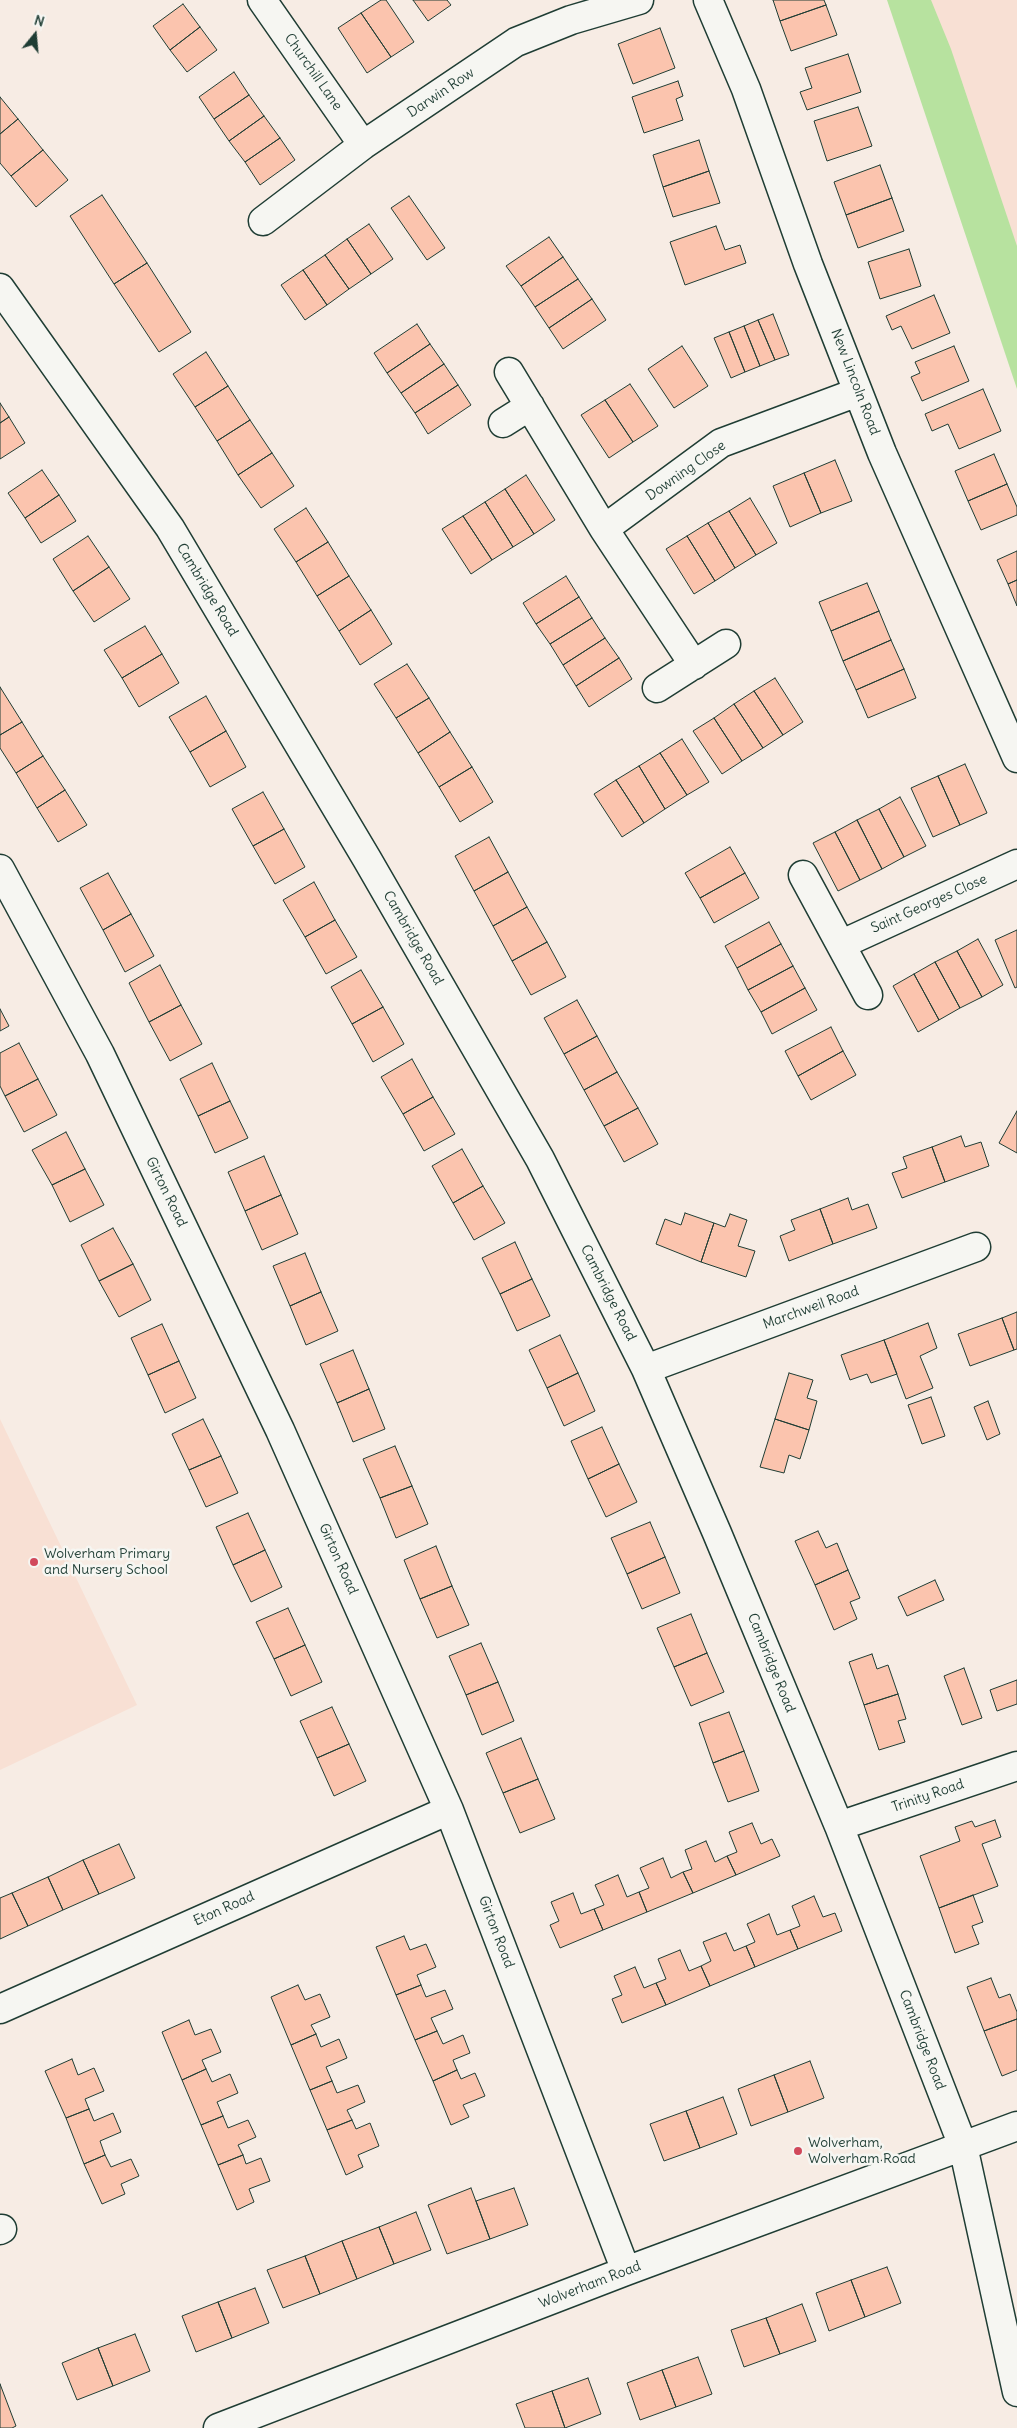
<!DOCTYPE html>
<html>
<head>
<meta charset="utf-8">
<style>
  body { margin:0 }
  #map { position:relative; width:1017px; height:2428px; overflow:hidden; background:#f7ece4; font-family:Delius,sans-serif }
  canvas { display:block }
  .north { position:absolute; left:10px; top:10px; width:50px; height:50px; -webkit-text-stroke:4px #f6f6f2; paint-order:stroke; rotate:17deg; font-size:14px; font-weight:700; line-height:20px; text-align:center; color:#1f3d34 }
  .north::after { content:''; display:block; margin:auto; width:18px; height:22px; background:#1f3d34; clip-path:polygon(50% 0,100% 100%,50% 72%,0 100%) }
</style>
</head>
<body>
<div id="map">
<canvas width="1017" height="2428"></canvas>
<div class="north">N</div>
</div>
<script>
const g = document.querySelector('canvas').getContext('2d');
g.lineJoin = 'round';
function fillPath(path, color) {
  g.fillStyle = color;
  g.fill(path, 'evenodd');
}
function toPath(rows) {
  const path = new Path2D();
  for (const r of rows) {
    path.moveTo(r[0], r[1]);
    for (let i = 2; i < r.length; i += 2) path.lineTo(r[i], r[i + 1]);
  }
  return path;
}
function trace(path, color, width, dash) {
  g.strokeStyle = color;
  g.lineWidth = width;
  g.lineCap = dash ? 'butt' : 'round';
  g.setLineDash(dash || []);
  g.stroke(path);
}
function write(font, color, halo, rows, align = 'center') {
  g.font = font + ' Delius,sans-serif';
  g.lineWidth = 5;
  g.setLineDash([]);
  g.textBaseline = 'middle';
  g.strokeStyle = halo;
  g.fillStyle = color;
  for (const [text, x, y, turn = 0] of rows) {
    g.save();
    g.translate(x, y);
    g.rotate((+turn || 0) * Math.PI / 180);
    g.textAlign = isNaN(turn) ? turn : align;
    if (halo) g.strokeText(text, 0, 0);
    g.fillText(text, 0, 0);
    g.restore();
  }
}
fillPath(toPath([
  [913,0,1017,0,1017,277],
  [0,1419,137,1705,0,1770]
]), '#f8e0d4');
fillPath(toPath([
  [887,0,931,0,951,49,1017,246,1017,389]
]), '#b7e29f');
const building = toPath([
  [381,0,386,0,414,42,391,57,361,13,381,0],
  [413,0,447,0,451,5,428,21,413,0],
  [773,0,824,0,826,5,780,21,773,0],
  [183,4,200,27,170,50,153,26,183,4],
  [826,5,837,35,791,51,780,21,826,5],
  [361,13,391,57,367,73,338,28,361,13],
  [200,27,217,50,187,72,170,50,200,27],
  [660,28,675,68,633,84,618,44,660,28],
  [848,54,861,92,807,110,800,92,812,88,805,68,848,54],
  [234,72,249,95,214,119,199,97,234,72],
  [678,81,683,96,676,99,683,120,644,133,632,97,678,81],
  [249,95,264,116,229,141,214,119,249,95],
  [0,97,18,119,0,134,0,97],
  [858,107,872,146,827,161,814,121,858,107],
  [264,116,280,138,245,162,229,141,264,116],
  [18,119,43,150,11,176,0,163,0,134,18,119],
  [280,138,295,160,260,185,245,162,280,138],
  [699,140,709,171,663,187,653,155,699,140],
  [43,150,68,180,36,207,11,176,43,150],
  [880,165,892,198,846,215,834,182,880,165],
  [709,171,720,203,673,217,663,187,709,171],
  [102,195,147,263,114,284,70,216,102,195],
  [409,196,445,248,427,260,391,208,409,196],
  [892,198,904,231,858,248,846,215,892,198],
  [369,224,393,259,371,274,347,239,369,224],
  [716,226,725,250,740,245,746,263,685,285,670,242,716,226],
  [549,237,563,257,521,286,506,266,549,237],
  [347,239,371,274,349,289,325,255,347,239],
  [909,249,921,286,880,299,868,262,909,249],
  [325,255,349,289,327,305,303,270,325,255],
  [563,257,578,279,535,307,521,286,563,257],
  [147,263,191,332,159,352,114,284,147,263],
  [303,270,327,305,305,320,281,285,303,270],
  [578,279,592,299,549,328,535,307,578,279],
  [934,295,950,333,912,349,901,326,892,330,886,316,934,295],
  [592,299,606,320,563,349,549,328,592,299],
  [773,314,789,355,775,360,758,320,773,314],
  [758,320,775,360,760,366,744,326,758,320],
  [417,324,430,344,387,373,374,353,417,324],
  [744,326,760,366,745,372,729,332,744,326],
  [729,332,745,372,731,378,714,338,729,332],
  [430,344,444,364,401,393,387,373,430,344],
  [682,346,708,386,674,408,648,369,682,346],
  [954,346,969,381,922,401,911,377,920,373,915,362,954,346],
  [206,352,228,386,195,407,173,374,206,352],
  [444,364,458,385,415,413,401,393,444,364],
  [630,384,658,426,633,442,605,400,630,384],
  [458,385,471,405,428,434,415,413,458,385],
  [228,386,250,420,217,441,195,407,228,386],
  [983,389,1001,431,959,449,948,424,932,431,925,414,983,389],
  [605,400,633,442,609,458,581,415,605,400],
  [0,403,9,417,0,423,0,403],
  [9,417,25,443,0,459,0,423,9,417],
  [250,420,272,453,238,475,217,441,250,420],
  [272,453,294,486,261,508,238,475,272,453],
  [994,454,1007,484,968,501,955,471,994,454],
  [835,460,852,501,821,513,804,473,835,460],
  [42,470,59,495,25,518,8,493,42,470],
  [804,473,821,513,790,527,773,486,804,473],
  [526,475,555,520,534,534,505,489,526,475],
  [1007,484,1017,507,1017,515,981,530,968,501,1007,484],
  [505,489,534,534,513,547,485,502,505,489],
  [59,495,76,521,41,543,25,518,59,495],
  [750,498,777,543,756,555,729,511,750,498],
  [485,502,513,547,492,560,463,516,485,502],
  [306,508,328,542,296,562,274,529,306,508],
  [729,511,756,555,735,568,708,523,729,511],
  [463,516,492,560,471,574,442,529,463,516],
  [708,523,735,568,715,581,687,536,708,523],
  [88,536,109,567,73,591,53,559,88,536],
  [687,536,715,581,694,594,666,549,687,536],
  [328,542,349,576,317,596,296,562,328,542],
  [1017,551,1017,580,1008,584,997,560,1017,551],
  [109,567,130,599,94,622,73,591,109,567],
  [349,576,371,610,339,631,317,596,349,576],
  [566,576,579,597,536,624,523,603,566,576],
  [1017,580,1017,606,1008,584,1017,580],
  [867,583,879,611,831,631,819,602,867,583],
  [579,597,592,618,550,644,536,624,579,597],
  [371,610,392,644,360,665,339,631,371,610],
  [879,611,891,640,843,661,831,631,879,611],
  [592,618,605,638,563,665,550,644,592,618],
  [145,626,162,654,122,678,104,650,145,626],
  [605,638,619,658,576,686,563,665,605,638],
  [891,640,904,669,856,690,843,661,891,640],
  [162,654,179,683,139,707,122,678,162,654],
  [619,658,632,679,589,707,576,686,619,658],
  [407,664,429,698,396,718,374,684,407,664],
  [904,669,916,698,868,718,856,690,904,669],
  [775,678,803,722,783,735,754,691,775,678],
  [0,687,22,722,0,735,0,687],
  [754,691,783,735,763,748,734,704,754,691],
  [206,696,226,731,190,752,169,717,206,696],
  [429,698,450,732,418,753,396,718,429,698],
  [734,704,763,748,742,761,714,718,734,704],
  [714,718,742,761,722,774,693,731,714,718],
  [22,722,43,756,16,773,0,748,0,735,22,722],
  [226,731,246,767,210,787,190,752,226,731],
  [450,732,472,767,439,787,418,753,450,732],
  [682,739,709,782,687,795,660,753,682,739],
  [660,753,687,795,665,809,639,766,660,753],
  [43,756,65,790,37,808,16,773,43,756],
  [965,764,987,813,960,825,938,776,965,764],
  [639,766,665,809,644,823,616,780,639,766],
  [472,767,493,802,460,822,439,787,472,767],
  [938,776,960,825,933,837,911,788,938,776],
  [616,780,644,823,622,837,594,794,616,780],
  [65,790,87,825,58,842,37,808,65,790],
  [263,792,284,829,253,846,232,809,263,792],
  [900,797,926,846,904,857,879,809,900,797],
  [879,809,904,857,882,869,857,820,879,809],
  [857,820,882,869,860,880,835,832,857,820],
  [284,829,305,867,275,884,253,846,284,829],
  [835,832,860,880,838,891,813,843,835,832],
  [489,837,508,872,474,891,455,856,489,837],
  [730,847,745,873,700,898,685,873,730,847],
  [508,872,527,907,493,926,474,891,508,872],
  [108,873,131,914,103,930,80,888,108,873],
  [745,873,759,898,714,923,700,898,745,873],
  [314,882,335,920,305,937,283,900,314,882],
  [527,907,547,942,512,961,493,926,527,907],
  [131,914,154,956,125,972,103,930,131,914],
  [335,920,357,957,326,974,305,937,335,920],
  [769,922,781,944,737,968,725,946,769,922],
  [1017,930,1017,987,1015,988,995,940,1017,930],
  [978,939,1003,985,982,997,957,951,978,939],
  [547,942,566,977,531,995,512,961,547,942],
  [781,944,793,966,748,990,737,968,781,944],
  [957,951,982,997,960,1008,935,962,957,951],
  [935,962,960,1008,939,1020,914,974,935,962],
  [160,965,181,1005,149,1022,129,983,160,965],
  [793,966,805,988,761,1012,748,990,793,966],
  [361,970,383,1007,352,1024,331,987,361,970],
  [914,974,939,1020,918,1032,893,986,914,974],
  [805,988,817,1010,772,1034,761,1012,805,988],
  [577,1000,597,1036,564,1054,544,1018,577,1000],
  [181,1005,202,1044,170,1061,149,1022,181,1005],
  [383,1007,404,1044,373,1062,352,1024,383,1007],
  [0,1009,9,1026,0,1031,0,1009],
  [831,1027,843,1051,798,1076,785,1051,831,1027],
  [597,1036,617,1072,584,1090,564,1054,597,1036],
  [19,1043,38,1079,5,1096,0,1086,0,1053,19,1043],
  [843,1051,856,1075,811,1100,798,1076,843,1051],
  [412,1059,433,1097,403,1114,381,1077,412,1059],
  [212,1063,230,1101,198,1116,180,1079,212,1063],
  [617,1072,638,1108,604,1126,584,1090,617,1072],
  [38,1079,57,1115,24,1132,5,1096,38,1079],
  [433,1097,455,1134,424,1151,403,1114,433,1097],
  [230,1101,248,1138,215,1153,198,1116,230,1101],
  [638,1108,658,1144,624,1162,604,1126,638,1108],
  [1017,1111,1017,1153,999,1143,1017,1111],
  [66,1132,85,1169,52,1185,32,1150,66,1132],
  [961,1136,965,1147,981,1142,989,1166,945,1182,932,1147,961,1136],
  [932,1147,945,1182,902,1198,892,1173,907,1168,903,1157,932,1147],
  [462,1149,483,1186,453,1203,432,1166,462,1149],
  [264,1156,281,1195,245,1211,228,1172,264,1156],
  [85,1169,104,1205,70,1222,52,1185,85,1169],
  [483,1186,505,1223,474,1240,453,1203,483,1186],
  [281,1195,298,1234,262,1250,245,1211,281,1195],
  [848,1198,852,1210,868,1204,877,1228,833,1244,820,1209,848,1198],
  [820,1209,833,1244,789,1261,780,1236,795,1230,791,1220,820,1209],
  [685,1213,714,1223,701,1262,656,1244,665,1219,681,1225,685,1213],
  [730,1214,747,1220,738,1246,755,1251,746,1277,701,1262,714,1223,725,1227,730,1214],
  [113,1228,133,1264,99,1281,81,1245,113,1228],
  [515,1242,532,1279,500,1294,482,1258,515,1242],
  [305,1253,321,1292,290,1306,273,1266,305,1253],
  [133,1264,151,1300,119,1317,99,1281,133,1264],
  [532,1279,550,1316,517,1331,500,1294,532,1279],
  [321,1292,338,1331,306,1345,290,1306,321,1292],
  [1017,1312,1017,1349,1014,1350,1002,1318,1017,1312],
  [1002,1318,1014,1350,970,1366,958,1334,1002,1318],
  [928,1323,937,1348,920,1356,933,1388,906,1399,884,1340,928,1323],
  [162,1324,179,1361,148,1375,131,1338,162,1324],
  [560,1335,578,1373,547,1388,529,1350,560,1335],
  [884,1340,897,1374,871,1383,867,1374,850,1380,841,1355,884,1340],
  [353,1350,369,1389,337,1403,320,1364,353,1350],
  [179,1361,196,1398,165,1413,148,1375,179,1361],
  [578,1373,595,1411,564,1426,547,1388,578,1373],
  [789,1373,813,1380,807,1398,817,1401,809,1430,775,1419,789,1373],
  [369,1389,385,1429,353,1442,337,1403,369,1389],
  [931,1397,945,1436,922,1444,908,1405,931,1397],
  [988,1401,1000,1434,987,1440,974,1407,988,1401],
  [203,1419,221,1456,189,1470,172,1434,203,1419],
  [775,1419,809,1430,800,1459,789,1455,784,1473,760,1467,775,1419],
  [602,1427,619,1464,588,1479,571,1441,602,1427],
  [395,1446,412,1486,380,1498,363,1459,395,1446],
  [221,1456,238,1493,206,1507,189,1470,221,1456],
  [619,1464,637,1502,606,1517,588,1479,619,1464],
  [412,1486,428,1524,396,1538,380,1498,412,1486],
  [248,1513,265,1550,233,1565,216,1527,248,1513],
  [650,1522,665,1557,627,1574,611,1538,650,1522],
  [818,1531,826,1548,837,1543,848,1570,815,1585,795,1541,818,1531],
  [436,1546,452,1586,420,1599,404,1560,436,1546],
  [265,1550,282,1587,251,1602,233,1565,265,1550],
  [665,1557,680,1593,642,1609,627,1574,665,1557],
  [848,1570,860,1598,850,1602,857,1619,834,1630,815,1585,848,1570],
  [935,1580,944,1600,907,1616,898,1597,935,1580],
  [452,1586,469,1625,437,1638,420,1599,452,1586],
  [288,1608,305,1645,274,1659,256,1622,288,1608],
  [691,1614,707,1653,674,1667,657,1628,691,1614],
  [481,1643,498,1682,466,1695,449,1656,481,1643],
  [305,1645,322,1682,291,1696,274,1659,305,1645],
  [707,1653,724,1692,691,1706,674,1667,707,1653],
  [872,1654,877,1669,888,1665,898,1694,864,1705,849,1662,872,1654],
  [964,1668,982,1718,962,1725,944,1676,964,1668],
  [1017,1680,1017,1704,997,1711,990,1690,1017,1680],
  [498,1682,514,1721,482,1735,466,1695,498,1682],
  [898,1694,906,1719,898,1721,905,1742,879,1750,864,1705,898,1694],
  [332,1707,349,1744,317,1758,300,1721,332,1707],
  [729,1712,744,1751,713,1763,699,1723,729,1712],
  [521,1738,538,1779,503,1793,486,1753,521,1738],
  [349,1744,366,1781,334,1796,317,1758,349,1744],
  [744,1751,759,1791,728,1802,713,1763,744,1751],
  [538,1779,555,1819,520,1833,503,1793,538,1779],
  [995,1820,1001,1837,982,1844,998,1886,939,1908,920,1856,960,1841,955,1827,972,1821,975,1827,995,1820],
  [752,1823,761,1844,772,1839,780,1856,736,1875,727,1856,737,1852,729,1832,752,1823],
  [706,1841,715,1862,727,1856,736,1875,693,1893,683,1872,692,1869,685,1850,706,1841],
  [119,1844,135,1878,99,1894,83,1860,119,1844],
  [663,1858,671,1878,683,1872,693,1893,647,1912,639,1892,649,1888,640,1868,663,1858],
  [83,1860,99,1894,63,1910,48,1877,83,1860],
  [618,1875,627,1897,639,1892,647,1912,603,1930,594,1909,604,1905,595,1885,618,1875],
  [48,1877,63,1910,28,1926,12,1893,48,1877],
  [12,1893,28,1926,0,1939,0,1898,12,1893],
  [573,1893,581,1914,594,1909,603,1930,560,1948,550,1925,559,1921,551,1902,573,1893],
  [973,1895,983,1922,972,1926,979,1944,955,1953,939,1908,973,1895],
  [814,1896,823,1917,835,1913,842,1931,798,1949,790,1930,800,1926,792,1906,814,1896],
  [769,1914,777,1935,790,1930,798,1949,755,1967,746,1946,755,1942,747,1924,769,1914],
  [726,1933,734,1951,746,1946,755,1967,710,1986,701,1966,711,1961,703,1942,726,1933],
  [404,1936,410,1950,426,1944,436,1967,417,1975,421,1985,396,1995,376,1947,404,1936],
  [680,1950,689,1971,701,1966,710,1986,666,2005,656,1983,666,1979,658,1959,680,1950],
  [635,1967,644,1988,656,1983,666,2005,622,2023,612,1999,622,1995,614,1976,635,1967],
  [991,1978,999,1998,1010,1994,1017,2012,1017,2019,984,2031,967,1987,991,1978],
  [298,1985,305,2000,320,1994,330,2017,311,2025,316,2034,291,2045,271,1997,298,1985],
  [421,1985,426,1997,445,1990,453,2009,431,2018,437,2031,415,2040,396,1995,421,1985],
  [1017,2019,1017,2070,1002,2076,984,2031,1017,2019],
  [189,2020,195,2035,211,2029,221,2052,202,2060,206,2069,182,2080,162,2032,189,2020],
  [437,2031,443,2044,463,2035,470,2053,453,2060,457,2070,433,2081,415,2040,437,2031],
  [316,2034,321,2047,339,2039,347,2058,326,2067,332,2081,310,2090,291,2045,316,2034],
  [72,2059,78,2075,94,2068,104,2091,85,2099,89,2109,66,2118,45,2071,72,2059],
  [810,2061,824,2098,788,2112,774,2075,810,2061],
  [206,2069,212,2082,230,2074,238,2093,217,2102,223,2116,201,2125,182,2080,206,2069],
  [457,2070,461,2079,475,2073,485,2096,463,2105,469,2117,451,2125,433,2081,457,2070],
  [774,2075,788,2112,751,2126,738,2089,774,2075],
  [332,2081,337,2093,358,2085,365,2102,347,2110,352,2120,327,2130,310,2090,332,2081],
  [723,2097,737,2134,700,2148,686,2111,723,2097],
  [89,2109,94,2121,113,2113,121,2132,100,2141,105,2155,84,2164,66,2118,89,2109],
  [686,2111,700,2148,664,2161,650,2124,686,2111],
  [223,2116,228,2128,248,2120,256,2137,238,2145,243,2155,218,2165,201,2125,223,2116],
  [352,2120,356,2129,370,2123,379,2146,358,2155,363,2167,346,2175,327,2130,352,2120],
  [105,2155,111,2167,131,2159,139,2176,121,2184,125,2194,102,2204,84,2164,105,2155],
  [243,2155,246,2164,261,2158,270,2181,249,2189,254,2202,237,2210,218,2165,243,2155],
  [471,2188,490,2239,447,2254,428,2205,471,2188],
  [514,2188,528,2225,490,2239,476,2201,514,2188],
  [416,2212,431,2250,394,2264,379,2227,416,2212],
  [379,2227,394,2264,357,2279,342,2241,379,2227],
  [342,2241,357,2279,320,2294,305,2256,342,2241],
  [305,2256,320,2294,283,2308,267,2270,305,2256],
  [887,2267,901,2303,865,2317,851,2280,887,2267],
  [851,2280,865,2317,829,2331,816,2293,851,2280],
  [255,2288,269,2323,232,2338,218,2302,255,2288],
  [218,2302,232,2338,196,2352,182,2316,218,2302],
  [802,2304,816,2341,780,2354,766,2318,802,2304],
  [766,2318,780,2354,744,2367,731,2330,766,2318],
  [135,2334,150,2371,113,2386,98,2348,135,2334],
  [98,2348,113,2386,77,2400,62,2363,98,2348],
  [698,2357,712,2394,676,2407,662,2370,698,2357],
  [662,2370,676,2407,640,2420,627,2383,662,2370],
  [588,2378,601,2414,565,2428,552,2391,588,2378],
  [0,2384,16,2426,12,2428,0,2428,0,2384],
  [552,2391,565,2428,525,2428,516,2404,552,2391]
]);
fillPath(building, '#fbc4ae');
trace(building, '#1f3d34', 1);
const minor = toPath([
  [262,0,363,145],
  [708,0,746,89,808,264,882,453,1017,758],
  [263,221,363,145,516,42,571,20,639,0],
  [0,288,170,528,367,859,540,1159,646,1369,717,1533,839,1826,963,2146,1017,2392],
  [509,372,604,529,721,443,858,392],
  [503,423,530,406],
  [604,529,694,665],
  [657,688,726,644],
  [0,869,100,1054,280,1430,449,1810,626,2271],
  [803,875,868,995],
  [842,944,1017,864],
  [646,1369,976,1247],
  [839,1826,1017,1766],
  [0,2009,449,1810],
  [0,2230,2,2229],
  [218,2428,626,2271,1017,2126]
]);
trace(minor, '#1f3d34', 31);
trace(minor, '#f6f6f2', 28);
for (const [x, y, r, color] of [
  [34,1562,5,"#d1495b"],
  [798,2151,5,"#d1495b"]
]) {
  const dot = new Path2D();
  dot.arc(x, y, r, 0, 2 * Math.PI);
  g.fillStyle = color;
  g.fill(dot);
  trace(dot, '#f6f6f2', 2);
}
write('14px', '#1f3d34', '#f6f6f2', [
  ["Churchill Lane",313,72,55],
  ["Darwin Row",441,93,-34],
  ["New Lincoln Road",855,382,69],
  ["Downing Close",686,471,-35],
  ["Cambridge Road",207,590,59],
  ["Saint Georges Close",929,904,-24],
  ["Cambridge Road",413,938,60],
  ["Girton Road",166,1192,64],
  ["Cambridge Road",608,1293,63],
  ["Marchweil Road",811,1308,-20],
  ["Girton Road",338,1559,66],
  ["Cambridge Road",771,1663,68],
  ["Trinity Road",928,1796,-19],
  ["Eton Road",224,1909,-24],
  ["Girton Road",496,1932,69],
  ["Cambridge Road",922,2040,69],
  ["Wolverham Road",590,2285,-21]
]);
write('14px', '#1f3d34', '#f6f6f2', [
  ["Wolverham Primary",44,1554],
  ["and Nursery School",44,1570],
  ["Wolverham,",808,2143],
  ["Wolverham Road",808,2159]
], 'left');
</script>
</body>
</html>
